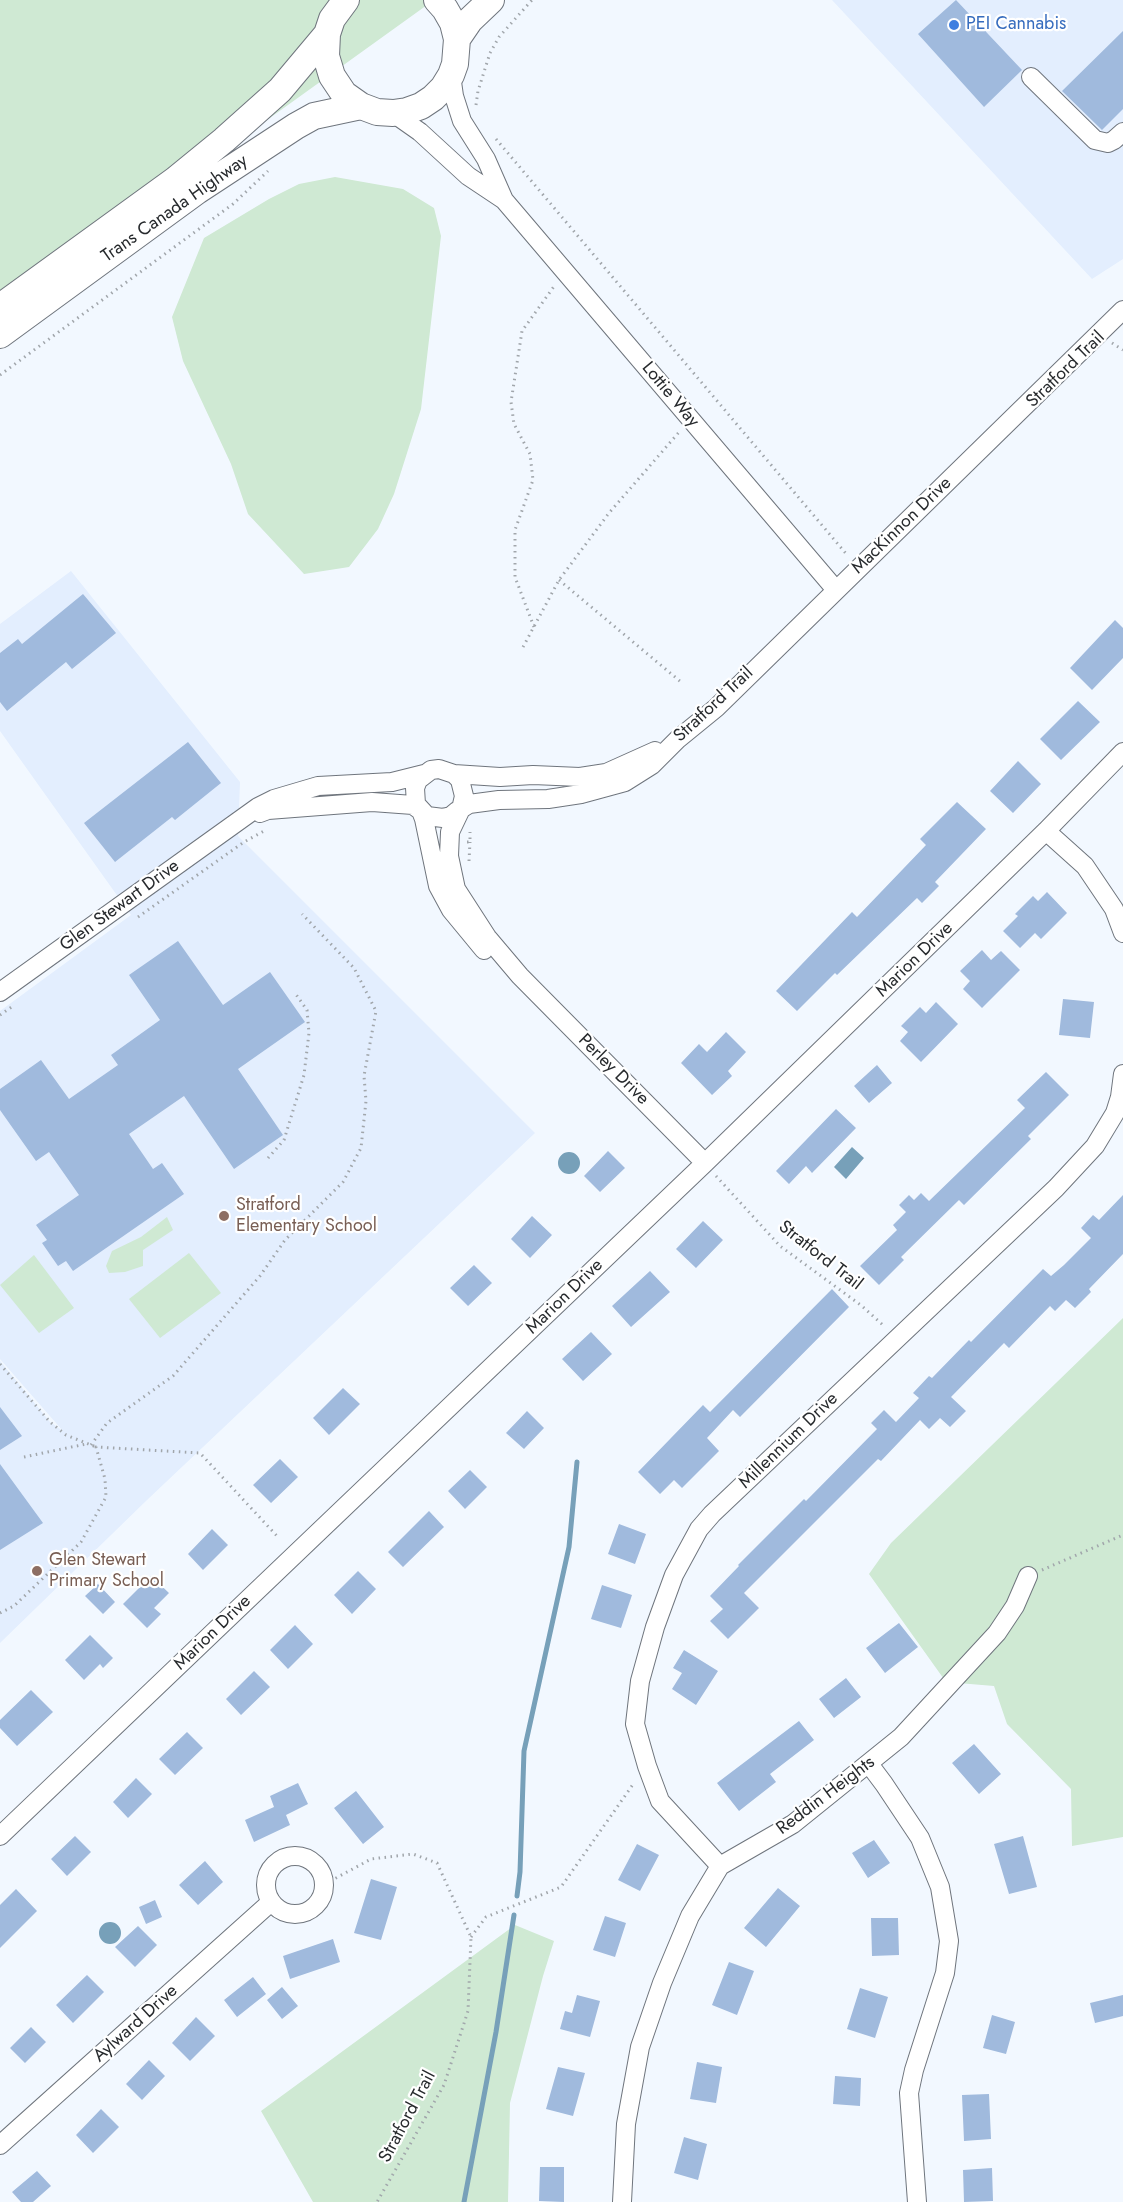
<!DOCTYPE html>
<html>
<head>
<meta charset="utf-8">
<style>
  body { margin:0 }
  canvas { display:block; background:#f2f8ff }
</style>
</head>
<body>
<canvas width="1123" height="2202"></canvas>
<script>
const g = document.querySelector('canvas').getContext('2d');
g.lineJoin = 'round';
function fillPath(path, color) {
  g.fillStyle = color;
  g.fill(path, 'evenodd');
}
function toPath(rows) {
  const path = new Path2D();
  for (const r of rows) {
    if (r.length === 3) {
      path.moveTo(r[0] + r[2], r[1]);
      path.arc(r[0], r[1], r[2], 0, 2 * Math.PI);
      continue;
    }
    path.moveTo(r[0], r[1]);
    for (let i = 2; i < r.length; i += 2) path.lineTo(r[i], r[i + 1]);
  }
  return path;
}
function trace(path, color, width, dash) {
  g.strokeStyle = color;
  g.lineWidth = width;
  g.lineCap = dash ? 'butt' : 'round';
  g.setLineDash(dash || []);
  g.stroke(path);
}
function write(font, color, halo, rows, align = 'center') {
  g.font = font + ' Jost,sans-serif';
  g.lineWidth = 4.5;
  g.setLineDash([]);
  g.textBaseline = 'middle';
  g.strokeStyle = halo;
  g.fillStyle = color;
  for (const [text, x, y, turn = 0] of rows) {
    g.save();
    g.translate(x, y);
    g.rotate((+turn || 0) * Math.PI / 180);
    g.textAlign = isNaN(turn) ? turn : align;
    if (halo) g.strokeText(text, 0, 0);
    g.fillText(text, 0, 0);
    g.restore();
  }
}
fillPath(toPath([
  [832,0,1123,0,1123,259,1092,279],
  [71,571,240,782,238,836,535,1133,147,1500,0,1643,0,1361,50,1422,63,1431,0,1359,0,1011,131,915,0,731,0,624]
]), '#e3eefe');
fillPath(toPath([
  [0,0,434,0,0,312],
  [335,177,403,189,434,208,441,236,421,409,394,494,378,529,349,567,304,574,248,514,231,464,183,361,172,317,204,238,269,199,299,184],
  [167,1217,173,1230,143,1250,143,1266,125,1272,109,1273,106,1266,112,1251,141,1237],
  [189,1253,221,1293,160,1338,129,1299],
  [34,1255,74,1308,39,1333,0,1285],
  [1123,1318,1123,1837,1072,1846,1071,1789,1007,1724,994,1686,946,1682,869,1574,891,1543],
  [515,1925,554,1941,543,1976,510,2103,508,2202,313,2202,261,2111]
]), '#cfe9d3');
fillPath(toPath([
  [852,1147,864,1158,846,1179,834,1167],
  [569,1163,11],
  [110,1933,11]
]), '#77a0b9');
trace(toPath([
  [517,1896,520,1872,524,1751,569,1547,577,1462],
  [464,2202,496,2032,514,1915]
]), '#77a0b9', 5);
fillPath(toPath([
  [956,0,1022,70,984,107,918,34],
  [1123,31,1123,109,1102,130,1062,91],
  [83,594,116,633,72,669,66,662,7,711,0,702,0,653,18,639,22,644],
  [1115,620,1123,628,1123,658,1092,690,1070,668],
  [1078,701,1100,722,1061,760,1040,739],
  [188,742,221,783,175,820,172,817,115,862,84,823],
  [1018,761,1041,784,1013,813,990,791],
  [957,802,986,829,935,882,939,886,922,903,917,898,837,975,835,973,797,1011,776,991,852,912,857,917,926,845,920,839],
  [1047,892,1067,913,1041,939,1035,933,1020,948,1003,931,1018,916,1015,914,1033,896,1038,901],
  [178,941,223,1005,270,972,305,1022,238,1069,283,1135,234,1169,184,1096,129,1134,153,1169,162,1163,184,1194,73,1271,66,1261,58,1266,42,1243,47,1240,36,1225,79,1195,49,1152,36,1161,0,1110,0,1089,41,1060,69,1099,118,1065,111,1055,160,1020,129,975],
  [982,950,991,960,1001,951,1020,970,982,1008,963,989,970,981,960,971],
  [1063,999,1094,1002,1090,1038,1059,1035],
  [936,1002,958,1024,921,1062,900,1041,908,1032,901,1026,920,1007,926,1013],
  [726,1032,746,1052,728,1071,732,1076,712,1095,681,1063,699,1044,707,1052],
  [877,1065,892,1083,869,1103,854,1086],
  [1046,1072,1069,1095,1028,1136,1031,1139,964,1205,959,1200,901,1257,904,1260,879,1285,860,1266,897,1230,893,1225,906,1212,899,1205,909,1195,914,1200,921,1193,929,1201,1025,1108,1017,1100],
  [836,1109,856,1128,812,1173,806,1166,789,1184,776,1171],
  [608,1151,625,1168,600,1192,584,1176],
  [1123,1195,1123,1254,1089,1289,1091,1292,1075,1308,1066,1300,1055,1311,1050,1306,1009,1348,1004,1343,951,1397,966,1411,950,1427,940,1418,929,1429,920,1420,881,1461,878,1459,744,1593,759,1608,728,1639,710,1621,723,1609,710,1596,739,1566,738,1565,804,1499,806,1501,877,1429,871,1423,884,1410,896,1422,919,1398,913,1393,929,1376,932,1378,969,1340,971,1342,1043,1269,1051,1276,1064,1265,1091,1238,1081,1228,1093,1215,1099,1220],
  [532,1216,552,1235,530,1258,511,1239],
  [703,1221,723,1240,696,1268,676,1249],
  [474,1265,492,1283,468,1306,450,1288],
  [650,1271,670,1292,631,1327,612,1306],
  [832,1289,849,1307,740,1417,733,1410,707,1438,719,1451,682,1488,674,1480,660,1494,638,1472,703,1405,710,1412],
  [591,1332,612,1354,583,1381,562,1359],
  [343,1388,360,1404,329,1435,313,1418],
  [0,1407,22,1436,0,1450],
  [527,1411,544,1428,524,1449,506,1433],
  [280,1459,298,1477,271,1503,253,1485],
  [0,1464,43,1523,0,1550],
  [470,1470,487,1487,465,1509,448,1491],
  [429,1511,444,1527,403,1567,388,1552],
  [619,1524,646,1534,635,1564,608,1554],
  [212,1529,228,1545,203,1570,188,1554],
  [358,1571,376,1589,352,1614,334,1595],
  [151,1576,169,1593,154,1608,161,1614,147,1628,123,1604],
  [98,1584,115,1602,103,1614,85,1596],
  [602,1585,632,1595,621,1628,591,1619],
  [899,1623,918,1647,885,1673,866,1648],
  [295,1625,313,1644,288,1669,270,1650],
  [90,1635,113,1658,103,1668,100,1664,84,1680,65,1660],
  [684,1650,718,1671,696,1705,672,1689,682,1673,673,1668],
  [254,1671,270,1687,241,1715,226,1699],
  [846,1678,861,1697,834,1718,819,1699],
  [31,1690,53,1712,17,1746,0,1728,0,1720],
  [799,1721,814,1740,770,1774,776,1782,739,1811,717,1783],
  [187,1732,203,1748,175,1775,159,1759],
  [974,1744,1001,1774,979,1794,952,1763],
  [136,1778,152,1794,128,1818,113,1802],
  [298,1783,308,1804,286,1815,290,1825,254,1842,245,1820,274,1807,270,1796],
  [356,1791,384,1827,363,1844,334,1808],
  [75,1836,91,1852,67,1876,51,1859],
  [1023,1836,1037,1887,1009,1894,994,1844],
  [874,1840,890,1863,868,1878,852,1853],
  [637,1844,659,1855,640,1891,618,1880],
  [205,1861,223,1882,198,1905,179,1885],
  [371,1879,397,1887,381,1940,354,1933],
  [778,1888,800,1906,766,1947,744,1928],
  [16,1889,37,1911,0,1948,0,1905],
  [155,1900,162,1917,146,1924,139,1907],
  [605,1916,626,1923,615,1957,593,1950],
  [871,1918,898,1918,899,1955,872,1956],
  [138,1926,157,1945,135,1967,115,1947],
  [333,1939,340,1962,290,1979,283,1956],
  [729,1962,754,1971,737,2015,712,2005],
  [87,1975,104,1992,73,2023,56,2005],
  [253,1977,266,1994,237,2017,224,2000],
  [282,1987,298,2006,282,2019,267,2000],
  [860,1988,888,1997,875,2038,847,2029],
  [577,1995,600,2001,590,2037,560,2029,565,2011,572,2013],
  [1123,1995,1123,2016,1095,2023,1090,2003],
  [992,2015,1015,2022,1006,2054,983,2048],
  [196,2017,215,2036,190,2061,172,2043],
  [31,2027,46,2042,25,2063,10,2048],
  [149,2060,165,2076,142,2100,126,2084],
  [697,2062,722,2067,716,2103,690,2099],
  [558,2067,585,2073,573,2116,546,2109],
  [835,2076,861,2078,860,2106,833,2104],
  [989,2094,991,2139,964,2141,962,2095],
  [101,2109,119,2127,93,2153,76,2135],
  [684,2137,707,2144,698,2180,674,2173],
  [540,2167,564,2167,564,2202,539,2201],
  [992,2168,993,2201,964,2202,963,2170],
  [37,2171,51,2186,33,2202,21,2202,12,2192]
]), '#a0badd');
const minor = toPath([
  [451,75,454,96,462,121,486,159,504,200],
  [1031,77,1095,140,1108,143,1114,140,1123,132],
  [393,113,420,132,468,176,504,200,836,590],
  [454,774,500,777,533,775,580,777,606,773,655,751],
  [421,811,424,819,438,886,451,910,484,950],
  [260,813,268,810,372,802,413,805,421,811],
  [1046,831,1085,866,1114,909,1123,933],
  [0,992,258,807,274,799,318,786,392,782,424,774],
  [705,1163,520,976,487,937,456,889,449,856,450,832,461,809,464,796,460,780,454,774,439,769,431,770,418,780,415,788,416,804,427,816,443,818,451,816,457,811,461,809,469,804,499,800,548,799,581,794,625,782,652,765,678,739,716,708,1123,310],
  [869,1764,884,1784,920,1838,940,1887,949,1941,945,1973,914,2070,909,2093,917,2202],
  [0,1836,705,1163,1046,831,1123,752],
  [295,1885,29],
  [720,1866,660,1801,647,1766,635,1724,640,1681,655,1627,674,1575,699,1529,712,1514,1056,1188,1095,1146,1115,1113,1120,1097,1123,1074],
  [0,2145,271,1902],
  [622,2202,626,2124,640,2047,662,1983,690,1916,720,1866,793,1824,901,1737,997,1633,1015,1606,1028,1576]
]);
const highway = toPath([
  [346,0,332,19,327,34,326,56,332,76,344,94,361,106,377,112,393,113,407,111,421,106,433,98,443,88,451,75,455,64,457,39,453,23,445,9,437,0],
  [457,39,470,20,491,0],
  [0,307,175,180,224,140,280,90,327,34],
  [0,335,197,191,296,126,314,116,361,106]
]);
trace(minor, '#6f757d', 20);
trace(highway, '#6f757d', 28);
trace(toPath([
  [476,105,478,91,490,53,499,37,532,0],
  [496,139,848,556],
  [1112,343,1123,350],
  [0,375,233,204,268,171],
  [559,580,681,682],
  [534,627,515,577,515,530,533,480,530,454,514,424,511,402,522,331,555,285],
  [523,647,559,580,609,513,680,431],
  [467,842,470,842,470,832],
  [469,861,470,842],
  [138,917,244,842,264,831],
  [0,1015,13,1006],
  [268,1158,284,1140,304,1075,309,1033,307,1010,295,993],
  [716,1176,780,1246,862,1306,885,1327],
  [0,1364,50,1422,66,1435,96,1447],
  [91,1445,107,1423,173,1376,260,1276,285,1240,343,1182,361,1148,366,1101,364,1076,376,1011,354,968,302,914],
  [24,1457,86,1444],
  [1042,1570,1123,1535],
  [0,1613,14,1606,81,1542,106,1497,105,1479,96,1447,200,1453,277,1536],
  [325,1884,371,1859,413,1854,437,1863,471,1937,468,2011,444,2085,377,2202],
  [471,1937,486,1917,561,1887,634,1783]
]), '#a1a6ab', 3, [1.5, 4.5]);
trace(minor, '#fff', 18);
trace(highway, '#fff', 26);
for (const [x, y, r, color] of [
  [954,25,6,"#3f7fe0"],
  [224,1216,6,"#8d6e63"],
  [37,1571,6,"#8d6e63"]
]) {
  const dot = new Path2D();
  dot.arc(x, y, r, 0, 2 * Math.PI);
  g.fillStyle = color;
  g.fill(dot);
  trace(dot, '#fff', 2);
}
write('18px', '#366cbe', '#fff', [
  ["PEI Cannabis",966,25]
], 'left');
write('18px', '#272a2d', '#fff', [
  ["Trans Canada Highway",175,209,-35],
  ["Stratford Trail",1066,370,-44],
  ["Lottie Way",670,395,50],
  ["MacKinnon Drive",902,526,-44],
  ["Stratford Trail",714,705,-43],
  ["Glen Stewart Drive",120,906,-36],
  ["Marion Drive",915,960,-44],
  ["Perley Drive",613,1070,45],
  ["Stratford Trail",820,1256,38],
  ["Marion Drive",565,1297,-44],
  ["Millennium Drive",789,1441,-44],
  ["Marion Drive",213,1633,-44],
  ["Reddin Heights",826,1796,-37],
  ["Aylward Drive",136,2024,-42],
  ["Stratford Trail",408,2117,-62]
]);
write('18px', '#785e54', '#fff', [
  ["Stratford",236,1206],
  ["Elementary School",236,1227],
  ["Glen Stewart",49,1561],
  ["Primary School",49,1582]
], 'left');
</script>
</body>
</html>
